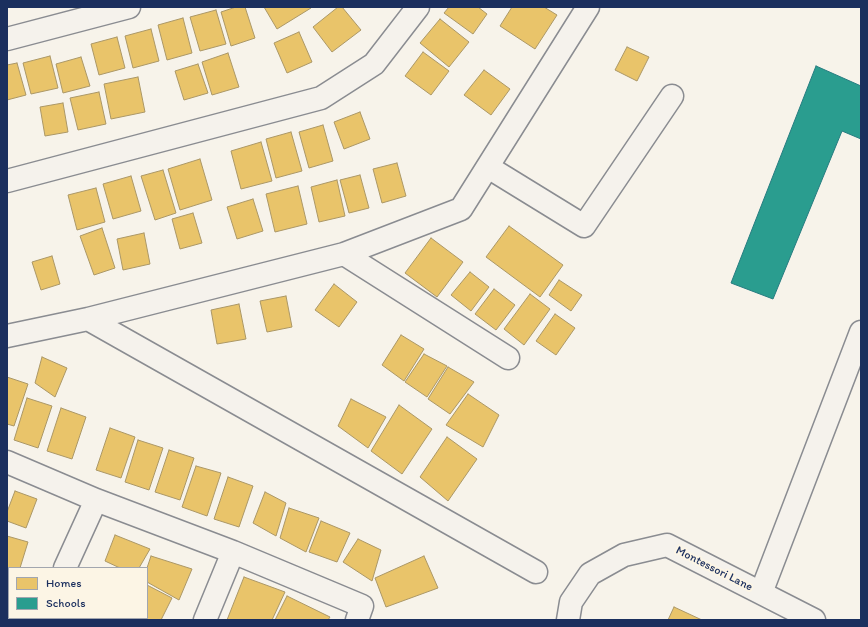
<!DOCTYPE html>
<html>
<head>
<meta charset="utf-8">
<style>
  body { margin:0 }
  #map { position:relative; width:868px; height:627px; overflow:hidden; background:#f7f3ea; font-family:Itim,sans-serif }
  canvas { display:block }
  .frame { position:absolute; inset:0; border:8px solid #1b2f5e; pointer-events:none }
  .legend { position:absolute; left:8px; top:567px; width:140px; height:52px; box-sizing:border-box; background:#fcf5e5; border:1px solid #a2a6af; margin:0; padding:5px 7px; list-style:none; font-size:12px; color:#1b2f5e }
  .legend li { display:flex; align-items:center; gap:8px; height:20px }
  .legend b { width:20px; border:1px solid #a2a6af }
</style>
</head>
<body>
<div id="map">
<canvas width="868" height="627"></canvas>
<div class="frame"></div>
<ul class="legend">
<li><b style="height:11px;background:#e9c46a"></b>Homes</li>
<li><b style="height:11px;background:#2a9d8f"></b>Schools</li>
</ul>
</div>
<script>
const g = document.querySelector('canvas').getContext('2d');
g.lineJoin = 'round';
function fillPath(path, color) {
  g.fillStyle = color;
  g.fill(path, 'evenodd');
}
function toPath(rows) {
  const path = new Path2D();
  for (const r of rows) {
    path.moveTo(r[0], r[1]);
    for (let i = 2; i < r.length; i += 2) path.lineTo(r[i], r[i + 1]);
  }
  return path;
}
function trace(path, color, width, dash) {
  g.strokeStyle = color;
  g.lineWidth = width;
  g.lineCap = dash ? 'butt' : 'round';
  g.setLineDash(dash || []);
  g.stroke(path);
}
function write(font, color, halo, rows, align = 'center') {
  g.font = font + ' Itim,sans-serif';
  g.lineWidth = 4;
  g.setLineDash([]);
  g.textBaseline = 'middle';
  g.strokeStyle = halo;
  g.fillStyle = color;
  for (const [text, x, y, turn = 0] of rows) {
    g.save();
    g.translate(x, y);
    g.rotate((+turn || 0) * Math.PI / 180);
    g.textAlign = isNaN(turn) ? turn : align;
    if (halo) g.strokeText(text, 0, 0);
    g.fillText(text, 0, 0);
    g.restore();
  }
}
const homes = toPath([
  [236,7,245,7,255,38,231,46,221,12,236,7],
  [264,7,310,7,311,8,277,29,264,7],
  [338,7,342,7,361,30,332,52,313,27,338,7],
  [449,7,478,7,487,14,473,34,444,13,449,7],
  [512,7,544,7,557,15,535,49,500,26,512,7],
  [216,10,226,44,200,51,190,17,216,10],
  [183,18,192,53,167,60,158,25,183,18],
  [440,19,469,42,449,67,420,43,440,19],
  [151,29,159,61,133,68,125,36,151,29],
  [299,32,312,62,287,73,274,43,299,32],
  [117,37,125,68,99,75,91,44,117,37],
  [627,47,649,57,637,81,615,70,627,47],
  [423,52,449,71,431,95,405,76,423,52],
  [228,53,239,87,212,95,202,62,228,53],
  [50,56,58,88,31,94,23,63,50,56],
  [81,57,90,86,63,93,56,64,81,57],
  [17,63,26,95,7,100,7,65,17,63],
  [198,64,208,93,184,100,175,71,198,64],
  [484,70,510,89,491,115,464,95,484,70],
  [138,77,145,112,111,119,104,84,138,77],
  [99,92,106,124,78,130,70,98,99,92],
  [63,103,68,132,45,136,40,107,63,103],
  [360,112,370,139,344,149,334,122,360,112],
  [323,125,333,161,309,168,299,132,323,125],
  [291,132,302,171,276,178,266,139,291,132],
  [261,142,272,181,241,189,231,151,261,142],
  [200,159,212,200,180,210,168,169,200,159],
  [397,163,406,196,382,203,373,169,397,163],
  [163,170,176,213,155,220,141,176,163,170],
  [360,175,369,208,349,213,340,180,360,175],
  [131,176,141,211,113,219,103,184,131,176],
  [337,180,345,216,319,222,311,187,337,180],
  [298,186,307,224,275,232,266,194,298,186],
  [96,188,105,222,77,230,68,195,96,188],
  [253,199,263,231,237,239,227,207,253,199],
  [193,213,202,243,180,249,172,219,193,213],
  [509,226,563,265,540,297,486,257,509,226],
  [102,228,115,268,94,275,80,236,102,228],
  [144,233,150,264,123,270,117,239,144,233],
  [431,238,463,262,437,297,405,273,431,238],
  [52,256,60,284,41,290,32,262,52,256],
  [470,272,489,287,471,311,451,295,470,272],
  [559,280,582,295,571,311,549,295,559,280],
  [334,284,357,302,339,327,315,310,334,284],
  [494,289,515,305,496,330,475,314,494,289],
  [530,294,550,309,524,345,504,329,530,294],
  [286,296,292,327,267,332,260,301,286,296],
  [239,304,246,339,217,344,211,310,239,304],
  [555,314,575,328,556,355,536,341,555,314],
  [401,335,424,349,404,381,382,365,401,335],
  [424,354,447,366,427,397,405,382,424,354],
  [42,357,67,368,55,397,35,383,42,357],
  [448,367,474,382,450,414,428,399,448,367],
  [7,377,28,384,14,426,7,424,7,377],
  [468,394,499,415,483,447,446,425,468,394],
  [27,398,52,406,38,448,14,440,27,398],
  [351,399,386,417,368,448,338,426,351,399],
  [399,405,432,429,402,474,371,451,399,405],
  [61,408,86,417,72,459,47,451,61,408],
  [110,428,135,437,121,478,96,470,110,428],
  [447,437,477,459,448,501,420,477,447,437],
  [138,440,163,448,149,490,125,482,138,440],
  [169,450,194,458,180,500,155,492,169,450],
  [196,466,221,473,207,516,182,507,196,466],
  [228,477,253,486,239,527,214,519,228,477],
  [15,491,37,499,26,528,7,521,7,512,15,491],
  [265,492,286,503,276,536,253,523,265,492],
  [289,508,319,518,306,552,280,538,289,508],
  [321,521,350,533,337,562,309,552,321,521],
  [115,535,150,549,139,568,120,568,105,561,115,535],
  [7,536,28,542,20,568,9,568,9,574,7,574,7,536],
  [358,539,381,550,372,581,343,562,358,539],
  [151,556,192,569,179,600,147,582,147,568,151,556],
  [424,556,438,588,386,607,375,578,424,556],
  [244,577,285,592,272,620,227,620,244,577],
  [147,585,172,598,161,620,149,620,144,618,147,618,147,585],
  [287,596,330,617,328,620,275,620,287,596],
  [674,607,702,620,668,620,674,607],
  [78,618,119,618,118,620,77,620,78,618]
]);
fillPath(homes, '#e9c46a');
trace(homes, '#ab9766', 1);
const schools = toPath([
  [816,66,861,86,861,139,842,131,773,299,731,283,816,66]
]);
fillPath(schools, '#2a9d8f');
trace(schools, '#267c80', 1);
const minor = toPath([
  [7,39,129,7],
  [488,167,584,226,672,96],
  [7,181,321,98,374,64,418,7],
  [344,254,508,358],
  [88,319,536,572],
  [7,336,88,319,344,254,461,209,588,7],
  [7,462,96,500,233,552,362,606,357,620],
  [65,568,96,500],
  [761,593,861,332],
  [7,606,9,606],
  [42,620,43,618],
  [205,620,233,552],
  [568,620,571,602,590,574,624,555,667,545,814,620]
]);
trace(minor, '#8a8c91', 25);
trace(minor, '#f5f2ec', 22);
write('12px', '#1b2f5e', '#fcf5e5', [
  ["Montessori Lane",714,569,27]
]);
</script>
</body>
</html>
